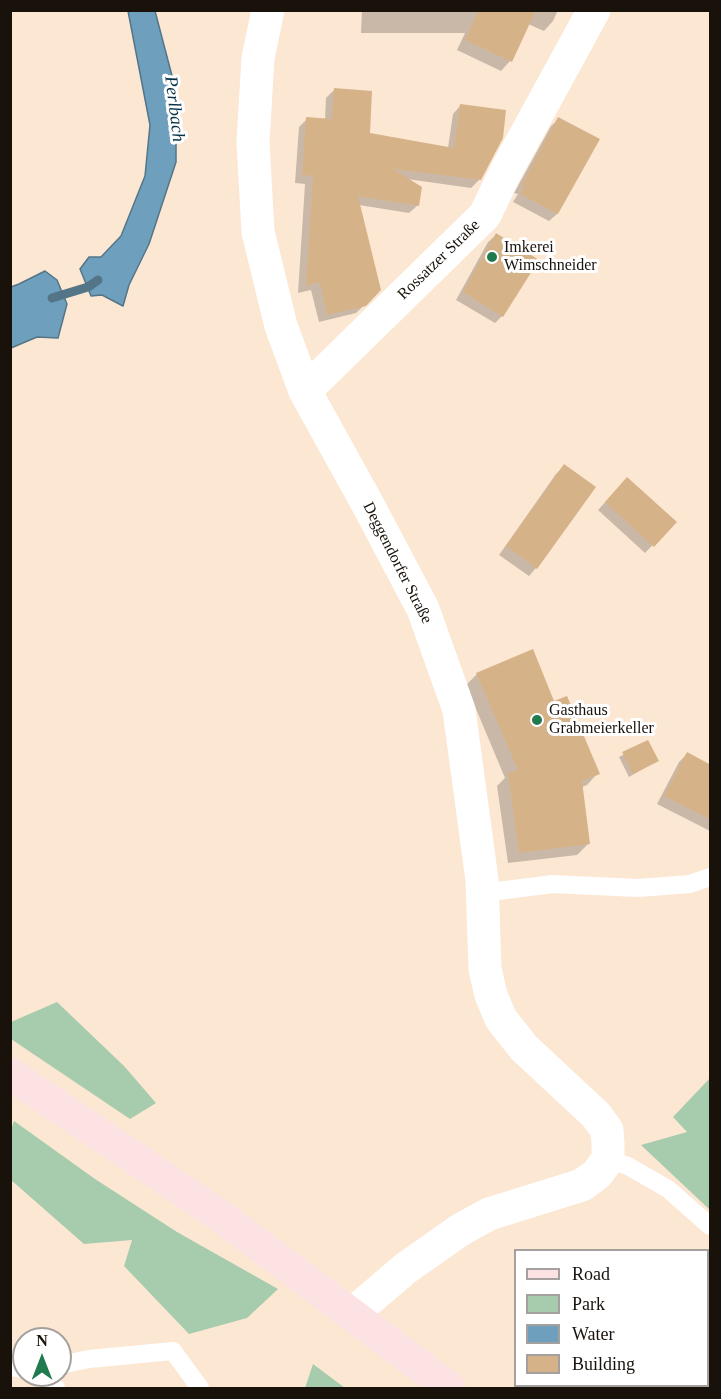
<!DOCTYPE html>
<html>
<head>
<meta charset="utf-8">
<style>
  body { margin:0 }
  #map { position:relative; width:721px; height:1399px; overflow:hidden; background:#fce7d3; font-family:Georgia,serif }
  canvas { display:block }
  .frame { position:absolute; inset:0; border:12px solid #19120b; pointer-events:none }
  .legend { position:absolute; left:514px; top:1249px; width:195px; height:138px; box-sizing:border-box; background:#fff; border:2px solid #a3a09d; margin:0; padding:8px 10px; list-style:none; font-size:18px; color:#19120b }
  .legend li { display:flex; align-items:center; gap:12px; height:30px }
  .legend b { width:30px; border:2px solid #a3a09d }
  .north { position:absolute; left:12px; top:1327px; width:60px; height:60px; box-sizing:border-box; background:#fff; border:2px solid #a3a09d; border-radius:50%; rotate:0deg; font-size:16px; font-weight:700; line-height:24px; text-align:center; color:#19120b }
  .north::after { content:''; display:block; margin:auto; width:21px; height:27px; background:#207a4f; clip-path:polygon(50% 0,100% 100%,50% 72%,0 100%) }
</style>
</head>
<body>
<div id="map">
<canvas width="721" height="1399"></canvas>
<div class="frame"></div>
<ul class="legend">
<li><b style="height:8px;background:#fce2e2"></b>Road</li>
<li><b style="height:16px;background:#a6cbad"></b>Park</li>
<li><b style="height:16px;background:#6ea0be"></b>Water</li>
<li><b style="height:16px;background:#d6b288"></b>Building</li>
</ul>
<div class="north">N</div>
</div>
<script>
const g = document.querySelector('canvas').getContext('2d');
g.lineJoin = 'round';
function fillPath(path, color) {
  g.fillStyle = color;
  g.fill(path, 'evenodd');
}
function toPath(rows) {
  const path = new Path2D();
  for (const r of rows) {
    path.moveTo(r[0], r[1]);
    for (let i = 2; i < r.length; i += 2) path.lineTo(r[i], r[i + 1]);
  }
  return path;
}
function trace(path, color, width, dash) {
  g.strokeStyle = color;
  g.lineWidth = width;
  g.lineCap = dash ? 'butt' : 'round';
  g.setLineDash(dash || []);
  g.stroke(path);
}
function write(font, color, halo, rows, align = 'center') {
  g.font = font + ' Georgia,serif';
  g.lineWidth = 6;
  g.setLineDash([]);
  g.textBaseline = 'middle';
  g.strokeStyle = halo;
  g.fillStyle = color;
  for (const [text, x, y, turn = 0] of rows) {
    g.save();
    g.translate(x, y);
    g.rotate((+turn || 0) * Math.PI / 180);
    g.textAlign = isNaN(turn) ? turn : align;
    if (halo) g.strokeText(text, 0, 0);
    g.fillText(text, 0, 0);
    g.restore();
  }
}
fillPath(toPath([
  [57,1002,124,1066,156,1103,130,1119,11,1039,11,1022],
  [710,1078,710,1210,641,1145,687,1132,673,1117],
  [14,1121,95,1179,177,1232,278,1289,247,1318,189,1334,124,1266,132,1240,84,1244,11,1180,11,1130],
  [313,1364,345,1388,305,1388]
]), '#a6cbad');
const water = toPath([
  [128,11,155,11,176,91,176,162,149,244,129,285,123,306,102,295,91,296,80,269,89,257,101,257,121,236,145,176,150,125,128,11],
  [45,271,57,280,67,304,58,338,37,337,11,348,11,287,19,284,45,271]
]);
fillPath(water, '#6ea0be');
trace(water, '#547588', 1.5);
fillPath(toPath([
  [362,10,558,10,553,21,544,31,528,24,510,61,501,71,457,50,465,33,361,33],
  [334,90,369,134,448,148,453,114,461,105,480,179,471,188,407,179,418,205,409,213,359,205,380,290,356,313,319,322,311,290,298,293,305,184,295,183,299,127,307,119,325,120,326,98],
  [559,119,557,214,549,221,513,202,518,194,514,193,551,126],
  [496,235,502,316,495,323,456,300,488,242],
  [564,466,536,568,529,576,499,555,556,474],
  [620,486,675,522,645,553,598,510],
  [477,674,554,703,598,773,587,785,582,787,589,843,577,855,508,863,497,786,505,778,466,685],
  [648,742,657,761,629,777,619,757],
  [687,754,710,766,710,831,657,804,679,762]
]), '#0003');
trace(toPath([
  [52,298,88,287,98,280]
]), '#547588', 9);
fillPath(toPath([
  [479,10,536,10,512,62,465,40],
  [334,88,372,91,370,133,454,148,460,104,506,110,503,138,481,180,393,169,422,187,419,206,358,196,381,290,366,306,327,315,320,282,306,286,313,176,302,175,306,117,332,119],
  [558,117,600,139,558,214,520,194,525,186,521,186],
  [496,233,539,260,503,317,463,292],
  [564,464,596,487,537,569,506,546],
  [627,477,677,522,654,547,605,502],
  [533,649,554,701,567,696,600,774,582,781,590,844,519,853,508,773,518,770,476,673],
  [648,740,659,761,633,774,622,752],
  [687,752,711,765,711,820,664,796]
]), '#d6b288');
trace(toPath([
  [482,893,553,884,638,888,690,884,710,877],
  [608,1159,628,1166,668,1189,710,1226],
  [60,1365,89,1359,173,1351,200,1388],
  [10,1367,24,1369],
  [37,1375,56,1388]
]), '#fff', 18);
trace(toPath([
  [268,10,258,58,253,142,258,232,281,326,305,391,367,503,423,609,459,710,482,880,485,969,491,995,501,1019,524,1048,596,1115,607,1130,608,1144,608,1159,597,1174,582,1185,489,1214,460,1230,406,1268,352,1314],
  [305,391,485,215,506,171,594,10]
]), '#fff', 33);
trace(toPath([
  [10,1074,222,1217,449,1388]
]), '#fce2e2', 33);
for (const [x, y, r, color] of [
  [492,257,6,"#207a4f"],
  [537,720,6,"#207a4f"]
]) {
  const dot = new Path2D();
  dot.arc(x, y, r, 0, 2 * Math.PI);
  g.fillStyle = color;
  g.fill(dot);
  trace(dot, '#fff', 2);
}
write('16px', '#19120b', '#fff', [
  ["Imkerei",504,248],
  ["Wimschneider",504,266],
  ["Gasthaus",549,711],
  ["Grabmeierkeller",549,729]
], 'left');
write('16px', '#19120b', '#fff', [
  ["Rossatzer Straße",439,260,-44],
  ["Deggendorfer Straße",397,563,63]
]);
write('italic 18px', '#043146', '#fff', [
  ["Perlbach",174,109,83]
]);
</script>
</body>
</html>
